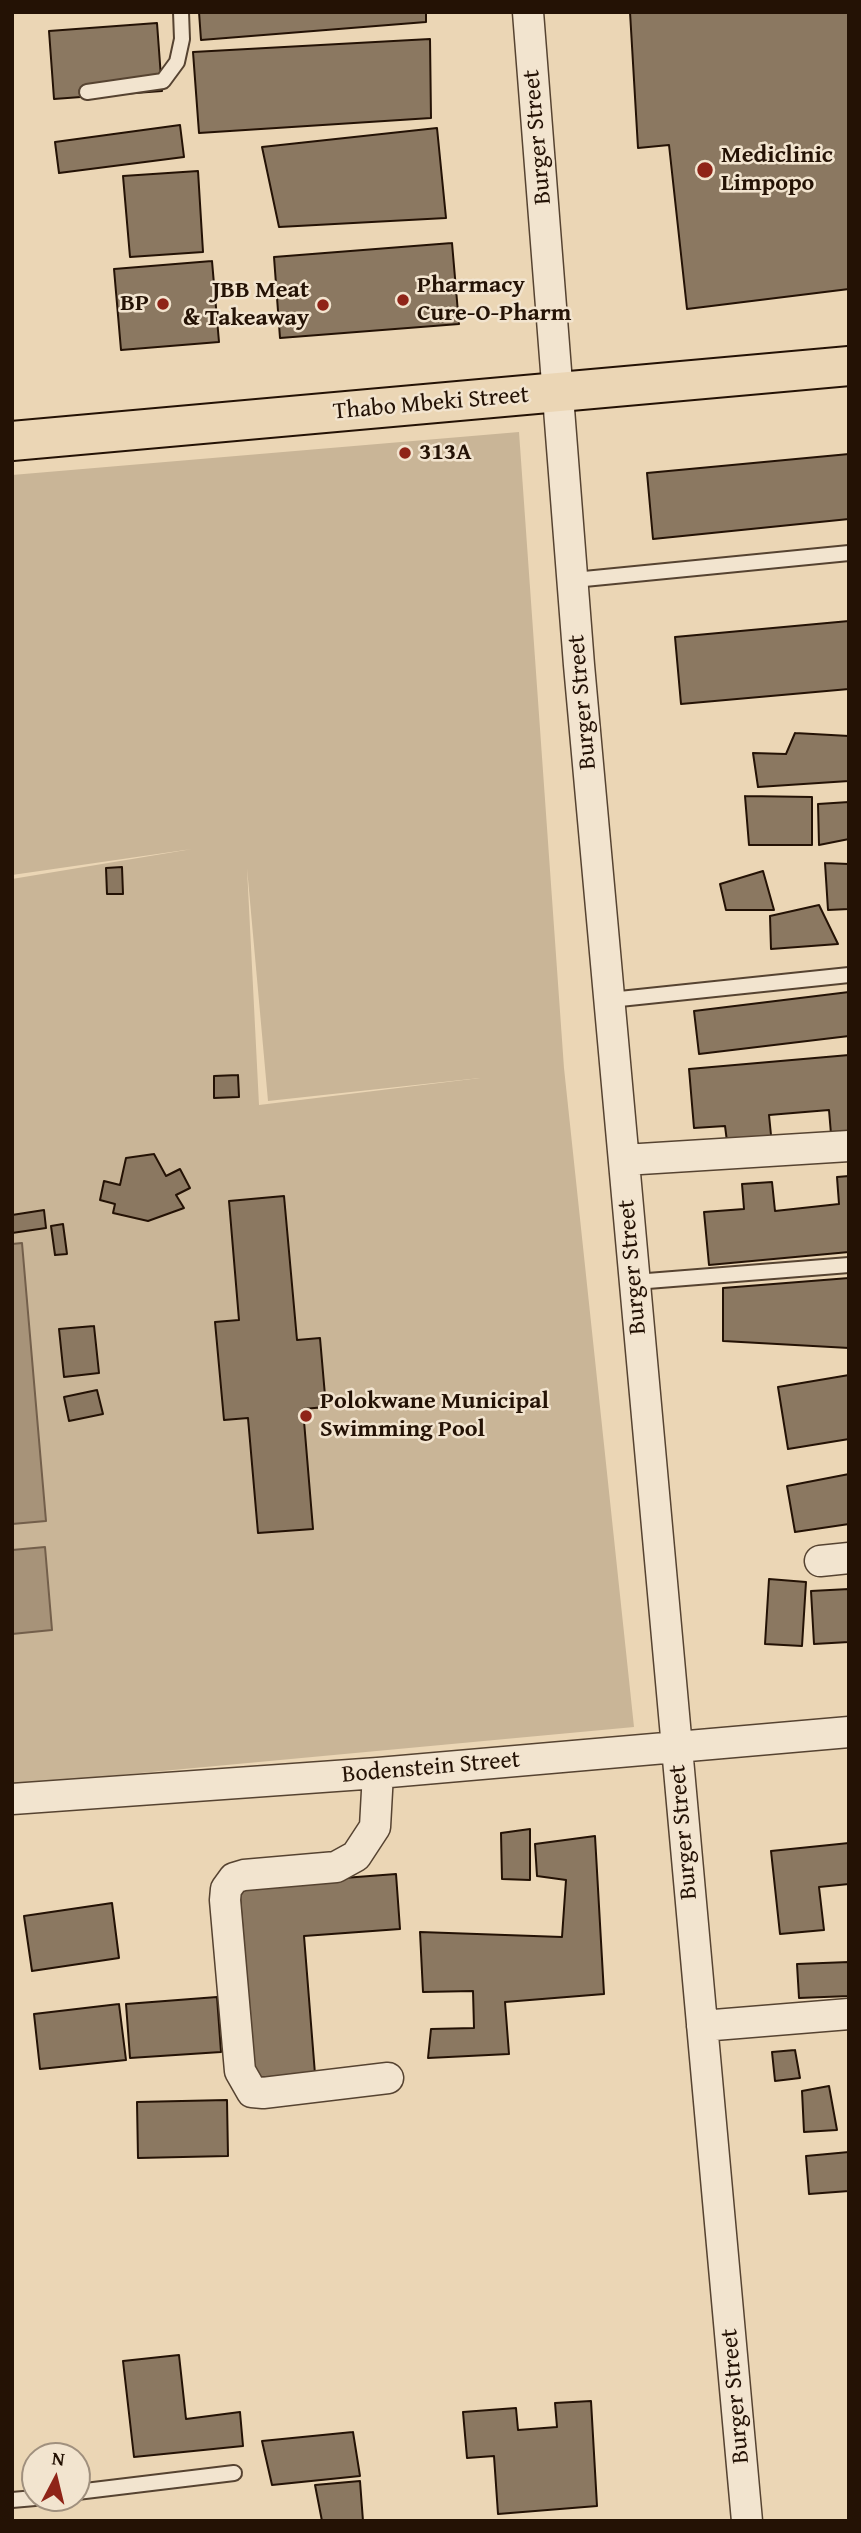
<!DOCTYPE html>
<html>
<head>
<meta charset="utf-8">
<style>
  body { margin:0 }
  #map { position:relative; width:861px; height:2533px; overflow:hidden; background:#ebd6b5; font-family:"Gentium Book Plus",serif }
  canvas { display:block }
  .frame { position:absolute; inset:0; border:14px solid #241205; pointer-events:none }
  .north { position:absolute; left:21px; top:2442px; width:70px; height:70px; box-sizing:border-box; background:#f2e4cf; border:2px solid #a0907e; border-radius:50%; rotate:7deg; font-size:19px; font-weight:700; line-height:28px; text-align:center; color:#241205 }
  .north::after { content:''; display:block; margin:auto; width:24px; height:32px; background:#8f2418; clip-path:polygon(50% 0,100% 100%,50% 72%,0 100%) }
</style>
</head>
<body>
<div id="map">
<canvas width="861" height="2533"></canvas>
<div class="frame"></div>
<div class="north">N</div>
</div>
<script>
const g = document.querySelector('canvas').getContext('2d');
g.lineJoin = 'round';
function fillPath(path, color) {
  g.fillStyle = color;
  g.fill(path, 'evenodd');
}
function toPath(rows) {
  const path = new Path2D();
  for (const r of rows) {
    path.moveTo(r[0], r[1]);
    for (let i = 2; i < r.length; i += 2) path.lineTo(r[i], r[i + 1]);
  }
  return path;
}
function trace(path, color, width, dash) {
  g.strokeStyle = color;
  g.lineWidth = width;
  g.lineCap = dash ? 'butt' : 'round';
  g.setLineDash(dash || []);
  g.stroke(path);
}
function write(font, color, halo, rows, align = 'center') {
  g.font = font + ' "Gentium Book Plus",serif';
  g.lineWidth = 5;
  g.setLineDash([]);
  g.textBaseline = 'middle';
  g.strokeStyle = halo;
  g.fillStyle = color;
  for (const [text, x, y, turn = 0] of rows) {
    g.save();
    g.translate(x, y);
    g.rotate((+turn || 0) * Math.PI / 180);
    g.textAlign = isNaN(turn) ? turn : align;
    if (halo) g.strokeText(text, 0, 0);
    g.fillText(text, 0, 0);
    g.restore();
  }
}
fillPath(toPath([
  [519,432,564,1068,634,1727,12,1785,12,879,192,849,12,875,12,475],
  [247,868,268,1101,480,1078,259,1105]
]), '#c9b597');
const water = toPath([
  [22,1243,46,1521,12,1524,12,1244,22,1243],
  [45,1547,52,1630,12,1634,12,1550,45,1547]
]);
fillPath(water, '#a79379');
trace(water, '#735f4b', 2);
const building = toPath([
  [199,12,426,12,426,22,201,40,199,12],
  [630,12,849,12,849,289,687,309,669,145,638,148,630,12],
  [157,23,162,91,54,99,49,31,157,23],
  [430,39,431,118,199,133,193,52,430,39],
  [180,125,184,157,59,173,55,142,180,125],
  [437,128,446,218,279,227,262,147,437,128],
  [198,171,203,252,130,257,123,176,198,171],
  [452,243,459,324,280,338,274,257,452,243],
  [212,261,219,342,121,350,114,269,212,261],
  [849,454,849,519,653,539,647,473,849,454],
  [849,621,849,689,681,704,675,637,849,621],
  [795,733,849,736,849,781,758,787,753,753,786,754,795,733],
  [745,796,812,797,812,845,749,845,745,796],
  [849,802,849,839,819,845,818,804,849,802],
  [825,863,849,864,849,909,828,910,825,863],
  [122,867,123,894,107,894,106,868,122,867],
  [763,871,774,910,726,910,720,884,763,871],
  [819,905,838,944,771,949,770,916,819,905],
  [849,992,849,1036,699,1054,694,1011,849,992],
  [849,1055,849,1133,831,1134,829,1110,769,1115,772,1145,728,1149,725,1126,694,1128,689,1069,849,1055],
  [238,1075,239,1097,214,1098,214,1076,238,1075],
  [154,1154,166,1176,180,1169,190,1188,176,1195,184,1208,148,1221,113,1213,115,1204,100,1200,104,1181,120,1185,126,1158,154,1154],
  [849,1176,849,1252,709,1265,704,1212,744,1209,742,1184,772,1182,775,1211,839,1204,837,1177,849,1176],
  [284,1196,297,1340,320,1338,326,1407,303,1409,313,1529,258,1533,248,1418,224,1420,215,1322,239,1320,229,1201,284,1196],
  [44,1210,46,1228,12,1233,12,1215,44,1210],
  [63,1224,67,1254,55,1255,51,1226,63,1224],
  [849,1278,849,1348,723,1341,723,1288,849,1278],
  [94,1326,99,1373,64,1377,59,1329,94,1326],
  [849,1375,849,1439,788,1449,778,1387,849,1375],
  [97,1390,103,1414,69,1421,64,1397,97,1390],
  [849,1474,849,1524,795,1532,787,1486,849,1474],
  [769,1579,806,1582,802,1646,765,1644,769,1579],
  [849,1589,849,1642,814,1644,811,1591,849,1589],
  [530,1829,530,1880,502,1879,501,1833,530,1829],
  [595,1836,604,1994,505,2002,509,2054,428,2058,431,2029,474,2028,473,1991,423,1992,420,1932,562,1937,566,1880,537,1876,535,1844,595,1836],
  [849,1843,849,1884,819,1887,824,1930,780,1934,771,1851,849,1843],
  [396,1874,400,1929,304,1936,315,2074,255,2078,239,1886,396,1874],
  [112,1903,119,1958,32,1971,24,1916,112,1903],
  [849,1962,849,1996,799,1998,797,1964,849,1962],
  [217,1997,221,2052,130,2058,126,2004,217,1997],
  [119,2004,126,2060,40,2069,34,2014,119,2004],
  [795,2050,800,2078,775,2081,772,2052,795,2050],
  [829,2086,837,2130,804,2132,802,2091,829,2086],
  [227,2100,228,2156,138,2158,137,2102,227,2100],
  [849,2152,849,2191,809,2194,806,2156,849,2152],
  [179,2355,186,2419,240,2412,243,2446,134,2457,123,2361,179,2355],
  [591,2401,597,2506,498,2514,494,2456,467,2458,463,2412,516,2408,518,2430,557,2427,555,2403,591,2401],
  [353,2432,360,2476,272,2485,262,2441,353,2432],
  [360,2481,363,2521,322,2521,315,2485,360,2481]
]);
fillPath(building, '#8b7861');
trace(building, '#241205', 2);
const service = toPath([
  [87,92,163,81,177,62,182,39,181,12],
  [574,580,849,553],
  [610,1000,849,975],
  [635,1282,849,1265],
  [77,2492,234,2473],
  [12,2500,35,2498]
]);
const minor = toPath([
  [528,12,579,665,747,2521],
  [624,1160,849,1146],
  [820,1561,849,1558],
  [378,1773,375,1827,356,1856,336,1867,244,1875,234,1878,226,1889,225,1900,240,2071,252,2092,263,2093,388,2078],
  [12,1799,378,1773,849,1732],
  [702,2026,849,2014]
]);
const primary = toPath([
  [12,441,849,366]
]);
trace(service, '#564331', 18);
trace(minor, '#564331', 33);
trace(primary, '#241205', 42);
trace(service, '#f2e4cf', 14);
trace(minor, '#f2e4cf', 30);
trace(primary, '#ebd6b5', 38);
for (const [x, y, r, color] of [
  [705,170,9,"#8f2418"],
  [403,300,7,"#8f2418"],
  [163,304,7,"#8f2418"],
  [323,305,7,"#8f2418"],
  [405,453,7,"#8f2418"],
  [306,1416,7,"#8f2418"]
]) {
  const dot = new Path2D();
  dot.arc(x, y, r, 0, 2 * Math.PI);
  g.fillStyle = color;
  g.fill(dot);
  trace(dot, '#f2e4cf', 2.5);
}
write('24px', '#241205', '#f2e4cf', [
  ["Burger Street",538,137,-95],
  ["Thabo Mbeki Street",431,404,-5],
  ["Burger Street",583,702,-95],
  ["Burger Street",633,1267,-95],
  ["Bodenstein Street",431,1768,-5],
  ["Burger Street",684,1832,-95],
  ["Burger Street",736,2396,-95]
]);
write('bold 24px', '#241205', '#f2e4cf', [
  ["Mediclinic",721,156],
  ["Limpopo",721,184],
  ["Pharmacy",417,286],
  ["Cure-O-Pharm",417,314],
  ["JBB Meat",309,291,"right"],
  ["& Takeaway",309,319,"right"],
  ["BP",149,304,"right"],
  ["313A",419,453],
  ["Polokwane Municipal",320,1402],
  ["Swimming Pool",320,1430]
], 'left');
</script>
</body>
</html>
